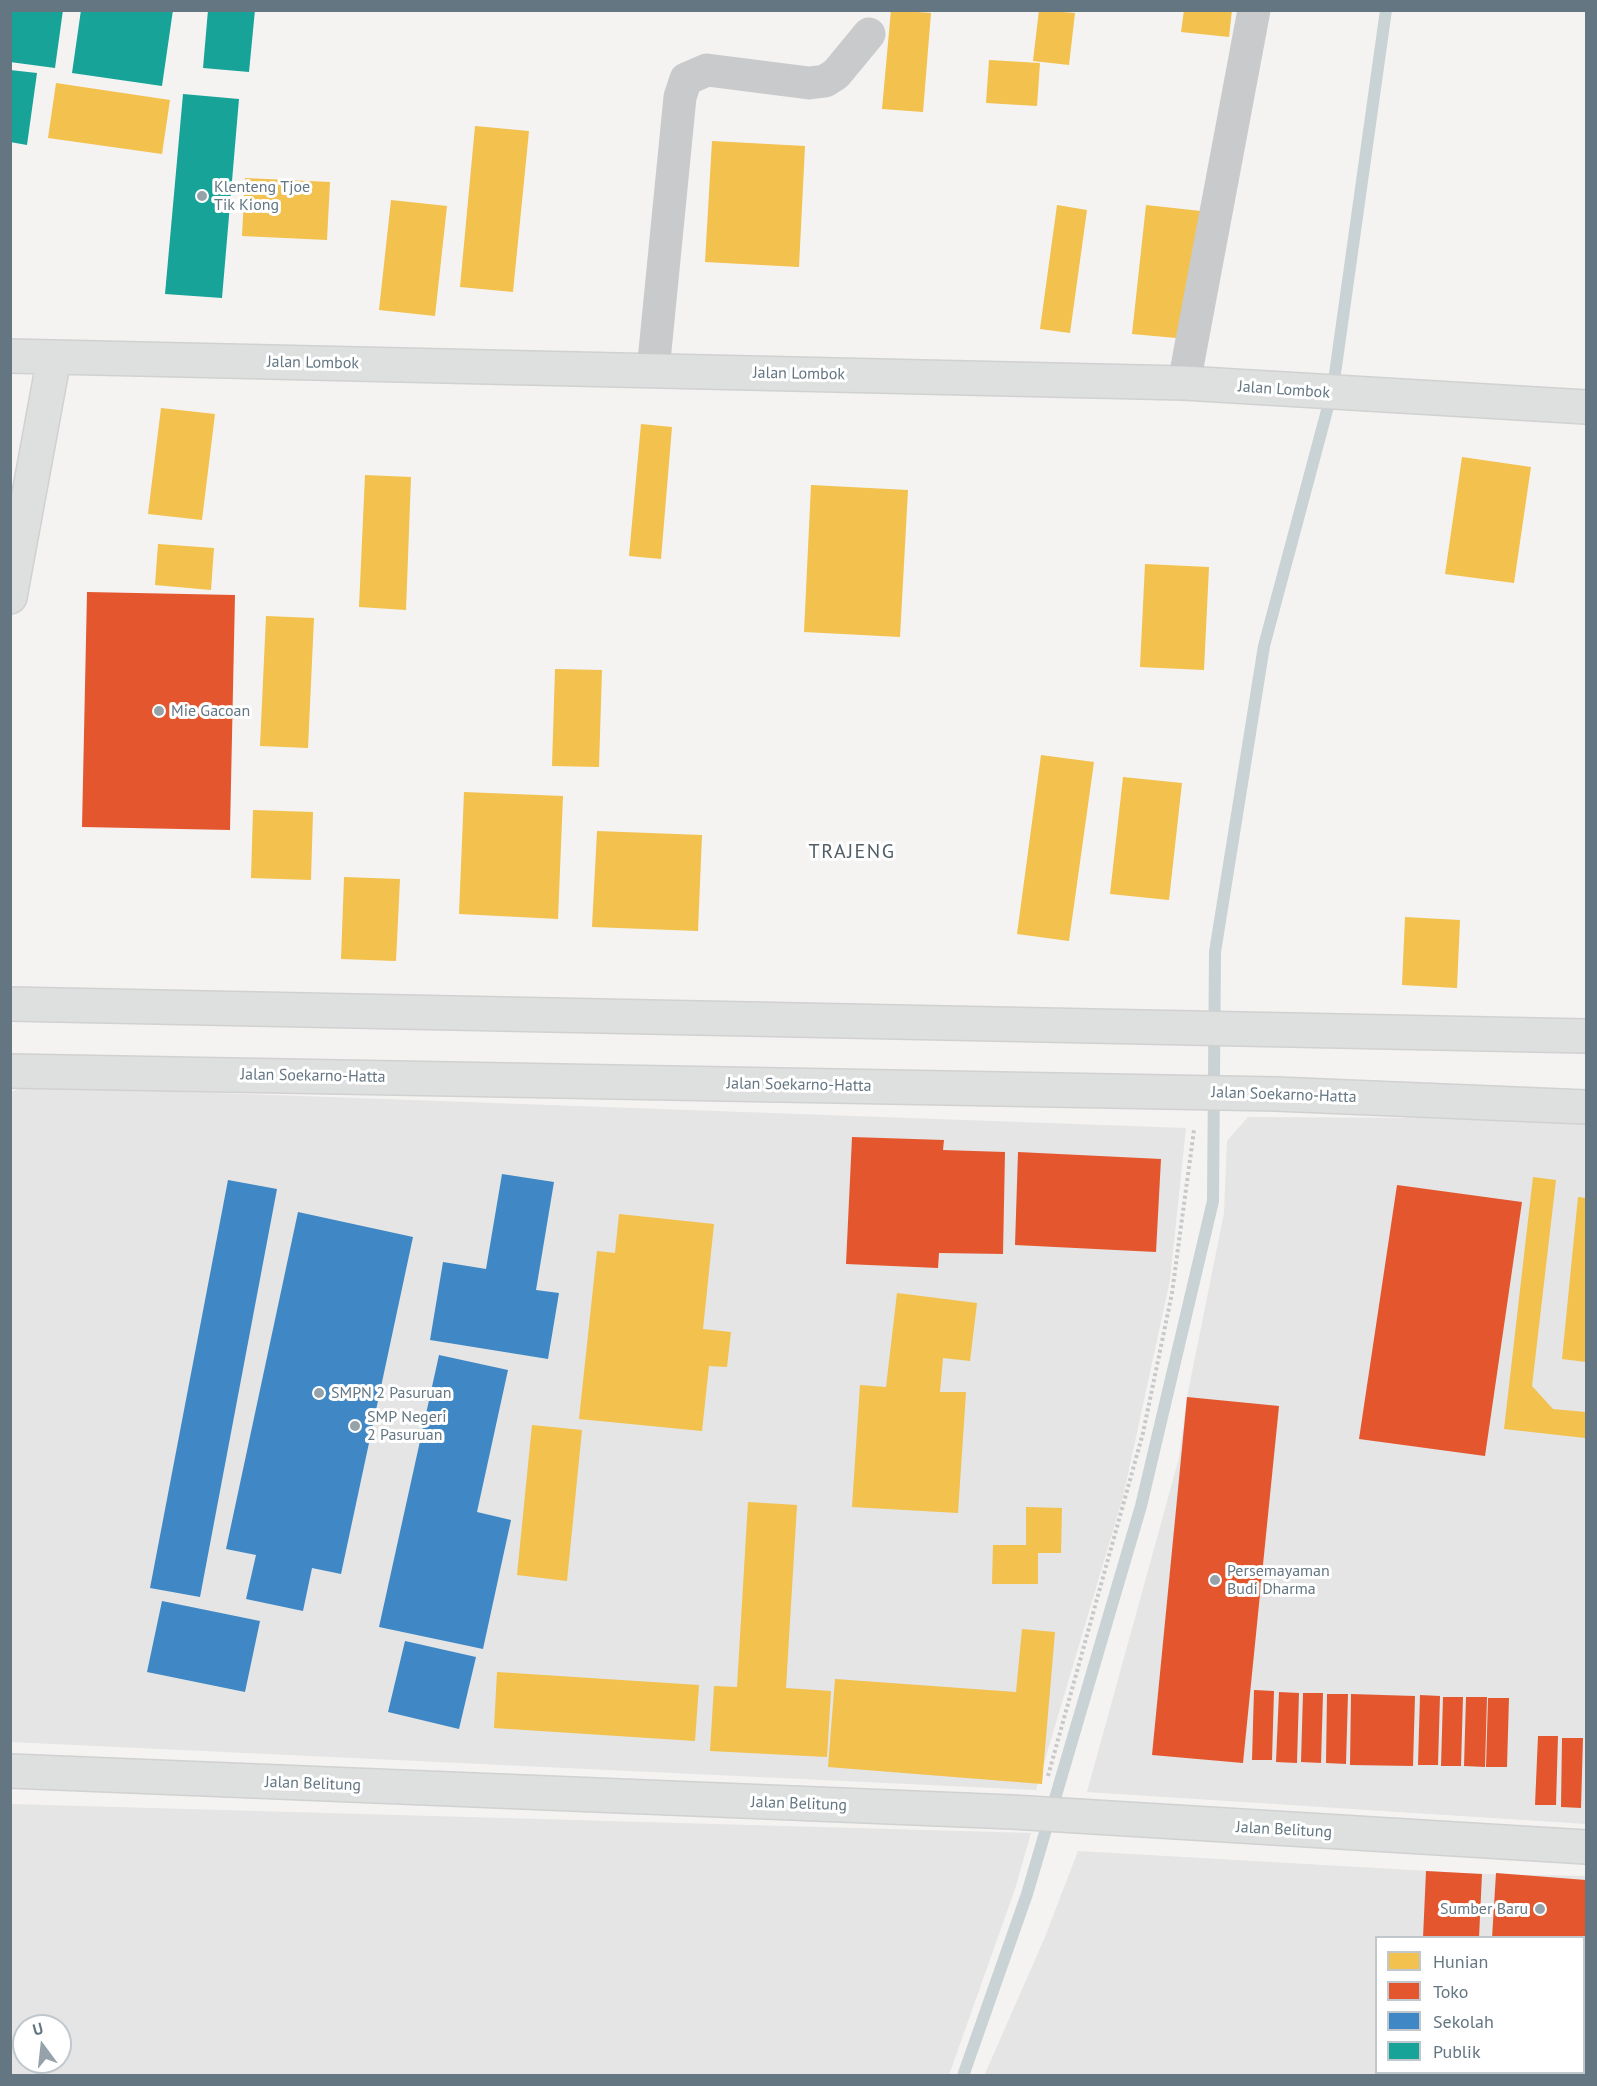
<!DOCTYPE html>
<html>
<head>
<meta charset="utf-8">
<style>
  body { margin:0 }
  #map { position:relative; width:1597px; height:2086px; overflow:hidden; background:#f4f3f1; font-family:"PT Sans",sans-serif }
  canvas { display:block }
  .frame { position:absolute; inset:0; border:12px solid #637682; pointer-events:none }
  .legend { position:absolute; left:1375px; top:1936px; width:210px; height:138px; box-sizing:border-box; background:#fff; border:2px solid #c1c8cd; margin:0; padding:8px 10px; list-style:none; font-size:18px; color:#637682 }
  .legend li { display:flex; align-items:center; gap:12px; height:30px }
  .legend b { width:30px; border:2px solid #c1c8cd }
  .north { position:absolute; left:12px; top:2014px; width:60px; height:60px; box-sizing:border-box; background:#fff; border:2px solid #c1c8cd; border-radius:50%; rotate:345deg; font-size:16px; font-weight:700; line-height:24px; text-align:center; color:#637682 }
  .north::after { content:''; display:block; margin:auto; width:21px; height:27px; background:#96a2a9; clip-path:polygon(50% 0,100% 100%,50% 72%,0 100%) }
</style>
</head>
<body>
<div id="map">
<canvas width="1597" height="2086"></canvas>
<div class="frame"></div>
<ul class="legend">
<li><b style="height:16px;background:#f2c14e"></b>Hunian</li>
<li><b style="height:16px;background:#e4572e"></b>Toko</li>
<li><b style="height:16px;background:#3f88c5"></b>Sekolah</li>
<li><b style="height:16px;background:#17a398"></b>Publik</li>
</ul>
<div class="north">U</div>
</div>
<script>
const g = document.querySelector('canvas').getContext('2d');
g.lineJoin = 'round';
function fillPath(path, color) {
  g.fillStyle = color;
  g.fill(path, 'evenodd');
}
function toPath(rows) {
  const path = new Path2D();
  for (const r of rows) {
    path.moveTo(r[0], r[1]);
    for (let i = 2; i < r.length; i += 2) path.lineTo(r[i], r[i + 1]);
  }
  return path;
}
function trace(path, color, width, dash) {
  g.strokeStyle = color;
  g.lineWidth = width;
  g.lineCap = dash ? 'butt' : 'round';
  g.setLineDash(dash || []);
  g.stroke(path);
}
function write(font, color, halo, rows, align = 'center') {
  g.font = font + ' "PT Sans",sans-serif';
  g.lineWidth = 6;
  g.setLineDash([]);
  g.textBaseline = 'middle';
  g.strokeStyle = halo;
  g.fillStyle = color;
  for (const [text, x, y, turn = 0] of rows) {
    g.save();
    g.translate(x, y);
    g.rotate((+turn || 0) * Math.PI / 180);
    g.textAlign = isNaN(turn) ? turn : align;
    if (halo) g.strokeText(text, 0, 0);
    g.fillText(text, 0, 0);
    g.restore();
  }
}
fillPath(toPath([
  [24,1086,1186,1128,1170,1280,1123,1497,1036,1790,11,1742,11,1092],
  [1248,1117,1586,1119,1586,1824,1087,1792,1179,1458,1187,1397,1224,1213,1227,1141],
  [11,1804,1031,1833,1015,1889,949,2075,11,2076],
  [24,2026,60,2026,60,2062,24,2062],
  [1078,1851,1482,1874,1586,1876,1586,2075,984,2076,1045,1937],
  [1376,1938,1584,1938,1584,2072,1376,2072]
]), '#e4e5e4');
fillPath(toPath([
  [891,10,931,13,923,112,882,109],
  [1039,10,1075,13,1069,65,1033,61],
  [1184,10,1232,10,1229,37,1181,32],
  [989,60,1040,63,1037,106,986,103],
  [56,83,170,100,162,154,48,138],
  [475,126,529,131,513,292,460,287],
  [712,141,805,146,799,267,705,262],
  [245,178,330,182,327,240,242,236],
  [391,200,447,206,435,316,379,310],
  [1057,205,1087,210,1070,333,1040,329],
  [1146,205,1201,211,1187,339,1132,334],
  [161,408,215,414,202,520,148,514],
  [641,424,672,427,661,559,629,556],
  [1462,457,1531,467,1514,583,1445,574],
  [365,475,411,477,406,610,359,607],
  [811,485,908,490,900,637,804,632],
  [158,544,214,548,211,590,155,585],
  [1145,564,1209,567,1204,670,1140,667],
  [266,616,314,618,308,748,260,746],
  [555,669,602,670,599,767,552,766],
  [1041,755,1094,762,1069,941,1017,934],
  [1123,777,1182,783,1169,900,1110,894],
  [464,792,563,796,558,919,459,914],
  [253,810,313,812,311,880,251,878],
  [597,831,702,835,698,931,592,927],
  [344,877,400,879,396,961,341,959],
  [1405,917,1460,920,1457,988,1402,985],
  [1533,1177,1556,1180,1532,1386,1553,1409,1586,1412,1585,1438,1504,1429],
  [1578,1197,1586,1198,1586,1362,1562,1359],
  [619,1214,714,1224,703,1329,731,1332,727,1367,709,1366,702,1431,579,1419,597,1251,615,1253],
  [897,1293,977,1303,970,1361,943,1358,940,1392,966,1392,958,1513,852,1507,860,1385,886,1387],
  [532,1425,582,1430,567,1581,517,1575],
  [748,1502,797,1505,786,1688,831,1691,827,1757,710,1751,714,1686,737,1687],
  [1026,1507,1062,1508,1061,1553,1038,1553,1038,1584,992,1584,993,1545,1026,1545],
  [1022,1629,1055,1632,1042,1784,828,1767,835,1679,1016,1692],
  [497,1672,699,1685,695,1741,494,1728]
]), '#f2c14e');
fillPath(toPath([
  [87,592,235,595,230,830,82,827],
  [852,1137,944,1140,943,1150,1005,1152,1003,1254,939,1253,938,1268,846,1264],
  [1018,1152,1161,1159,1156,1252,1015,1245],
  [1397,1185,1522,1202,1485,1456,1359,1439],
  [1187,1397,1279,1406,1243,1763,1152,1755],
  [1254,1690,1274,1691,1272,1760,1252,1760],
  [1279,1692,1299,1693,1297,1763,1276,1762],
  [1303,1693,1323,1693,1321,1763,1301,1762],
  [1327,1694,1348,1694,1346,1764,1326,1763],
  [1351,1694,1415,1696,1413,1766,1350,1765],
  [1420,1695,1440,1696,1438,1765,1418,1765],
  [1443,1697,1463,1697,1461,1766,1441,1766],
  [1466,1697,1487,1697,1485,1767,1464,1766],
  [1488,1698,1509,1698,1507,1767,1486,1767],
  [1538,1736,1558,1736,1556,1805,1535,1805],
  [1562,1738,1583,1738,1581,1808,1561,1807],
  [1426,1871,1482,1874,1479,1938,1423,1938],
  [1496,1873,1586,1880,1586,1945,1584,1945,1584,1938,1492,1938]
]), '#e4572e');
fillPath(toPath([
  [502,1174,554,1182,536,1290,559,1293,548,1359,430,1340,443,1262,486,1269],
  [228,1180,277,1189,200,1597,150,1588],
  [298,1212,413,1237,341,1574,312,1568,303,1611,246,1599,256,1555,226,1549],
  [439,1355,508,1370,477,1512,511,1520,483,1649,379,1627],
  [162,1601,260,1621,245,1692,147,1672],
  [405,1641,476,1657,459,1729,388,1712]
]), '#3f88c5');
fillPath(toPath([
  [10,10,63,10,55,68,10,62],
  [81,10,173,10,162,86,72,73],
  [208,10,255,10,249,72,203,68],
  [10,70,37,73,27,145,10,142],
  [183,94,239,99,222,298,165,294]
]), '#17a398');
trace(toPath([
  [963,2076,1027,1894,1141,1506,1213,1201,1215,952,1264,646,1333,388,1386,10]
]), '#c9d2d4', 12);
const secondary = toPath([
  [10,356,1184,383,1586,407],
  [10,597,54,358],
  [10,1771,1012,1812,1586,1847]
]);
const highway = toPath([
  [10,1004,1586,1036],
  [10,1071,1276,1094,1586,1107]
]);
trace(secondary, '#d0d1d1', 36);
trace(highway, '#d1d1d1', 36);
trace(toPath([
  [1048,1776,1143,1433,1172,1293,1194,1130]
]), '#c7c8c8', 4, [3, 3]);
trace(toPath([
  [653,371,680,97,686,79,707,70,809,83,825,81,836,74,869,34],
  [1184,383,1254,10]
]), '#c9cacb', 33);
trace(secondary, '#dedfdf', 33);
trace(highway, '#dedfdf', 33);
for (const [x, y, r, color] of [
  [202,196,6,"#96a2a9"],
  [159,711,6,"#96a2a9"],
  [319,1393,6,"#96a2a9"],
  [355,1426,6,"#96a2a9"],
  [1215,1580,6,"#96a2a9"],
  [1540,1909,6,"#96a2a9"]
]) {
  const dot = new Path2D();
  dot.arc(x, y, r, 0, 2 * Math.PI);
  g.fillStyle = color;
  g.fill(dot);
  trace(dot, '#fff', 2);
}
write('16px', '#637682', '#fff', [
  ["Klenteng Tjoe",214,187],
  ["Tik Kiong",214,205],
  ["Mie Gacoan",171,711],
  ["SMPN 2 Pasuruan",331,1393],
  ["SMP Negeri",367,1417],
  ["2 Pasuruan",367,1435],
  ["Persemayaman",1227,1571],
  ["Budi Dharma",1227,1589],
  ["Sumber Baru",1528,1909,"right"]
], 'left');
write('16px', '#637682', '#fff', [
  ["Jalan Lombok",313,363,1],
  ["Jalan Lombok",799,374,1],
  ["Jalan Lombok",1284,390,4],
  ["Jalan Soekarno-Hatta",313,1076,1],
  ["Jalan Soekarno-Hatta",799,1085,1],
  ["Jalan Soekarno-Hatta",1284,1095,2],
  ["Jalan Belitung",313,1784,2],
  ["Jalan Belitung",799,1804,2],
  ["Jalan Belitung",1284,1830,3]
]);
g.letterSpacing = '1.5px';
write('20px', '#515e67', '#fff', [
  ["TRAJENG",852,852]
]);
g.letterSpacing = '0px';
</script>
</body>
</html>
